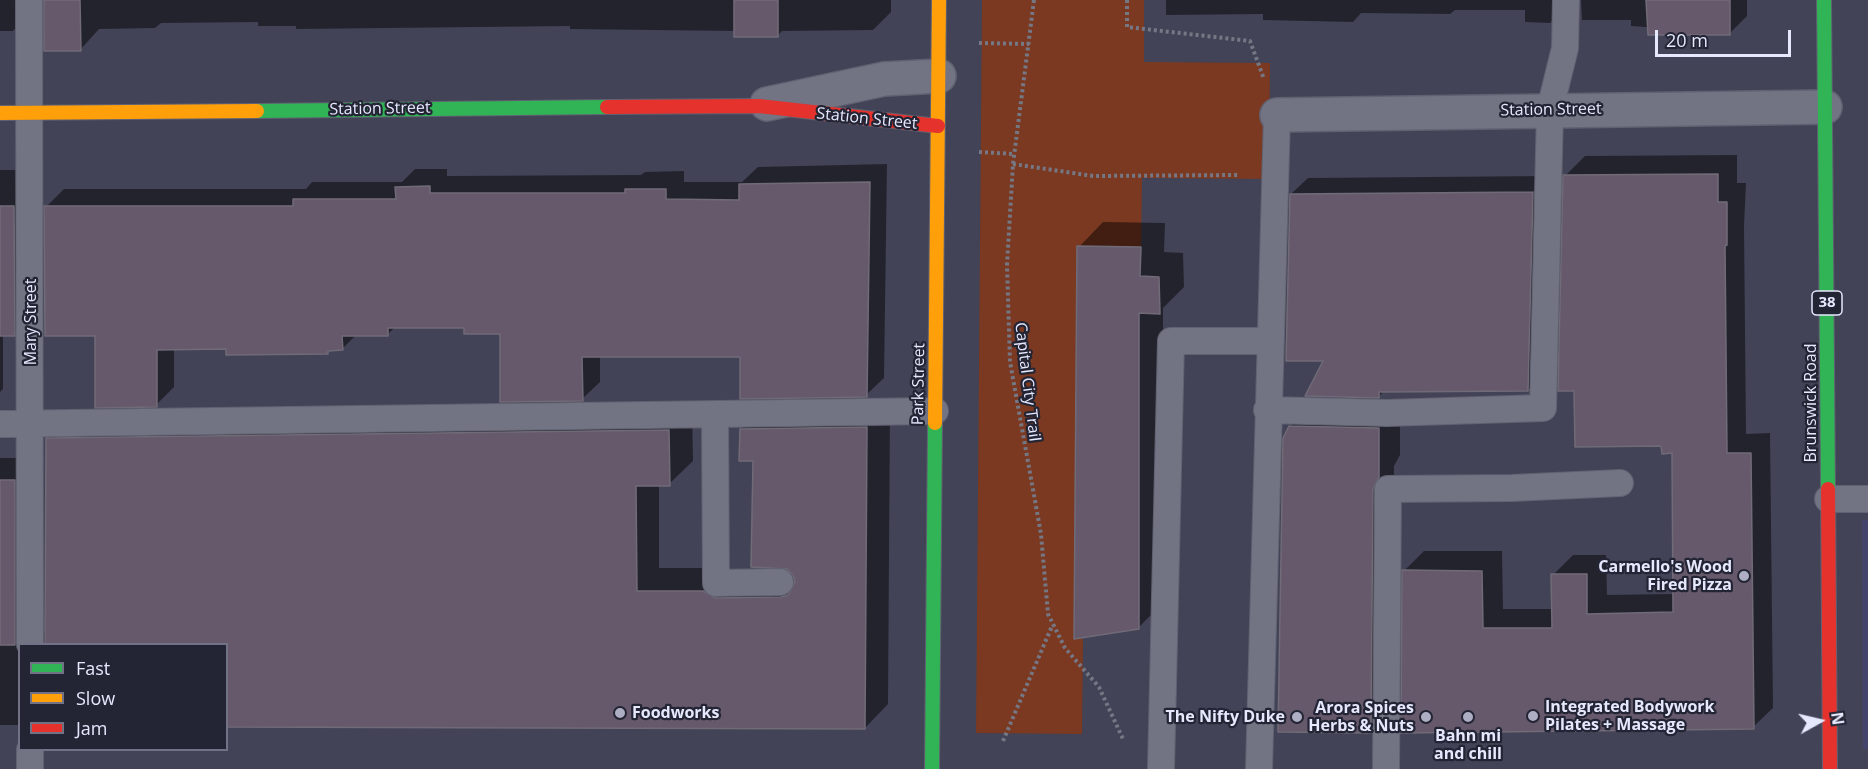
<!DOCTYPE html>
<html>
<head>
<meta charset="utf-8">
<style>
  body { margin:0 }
  #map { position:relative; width:1868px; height:769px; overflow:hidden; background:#424356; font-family:"Open Sans",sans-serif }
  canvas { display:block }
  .legend { position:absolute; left:18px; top:643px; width:210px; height:108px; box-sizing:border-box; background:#232434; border:2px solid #717285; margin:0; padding:8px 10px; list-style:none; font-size:18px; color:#e6e8fe }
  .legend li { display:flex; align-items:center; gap:12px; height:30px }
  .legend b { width:30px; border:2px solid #717285 }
  .north { position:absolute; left:1790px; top:691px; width:60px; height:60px; -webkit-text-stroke:4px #232434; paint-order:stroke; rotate:82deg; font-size:16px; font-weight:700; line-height:24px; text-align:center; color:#e6e8fe }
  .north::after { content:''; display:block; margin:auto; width:21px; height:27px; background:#e6e8fe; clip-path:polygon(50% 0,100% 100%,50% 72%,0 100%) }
  .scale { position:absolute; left:1655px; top:30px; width:136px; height:27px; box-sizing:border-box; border:3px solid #e6e8fe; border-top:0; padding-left:8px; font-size:18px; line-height:21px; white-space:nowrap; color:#e6e8fe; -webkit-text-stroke:4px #232434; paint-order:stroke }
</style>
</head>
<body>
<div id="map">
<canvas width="1868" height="769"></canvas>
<ul class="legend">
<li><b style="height:8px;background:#30b455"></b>Fast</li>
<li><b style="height:8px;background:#ff9f0a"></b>Slow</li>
<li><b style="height:8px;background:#e5322d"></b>Jam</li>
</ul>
<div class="north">N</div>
<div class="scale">20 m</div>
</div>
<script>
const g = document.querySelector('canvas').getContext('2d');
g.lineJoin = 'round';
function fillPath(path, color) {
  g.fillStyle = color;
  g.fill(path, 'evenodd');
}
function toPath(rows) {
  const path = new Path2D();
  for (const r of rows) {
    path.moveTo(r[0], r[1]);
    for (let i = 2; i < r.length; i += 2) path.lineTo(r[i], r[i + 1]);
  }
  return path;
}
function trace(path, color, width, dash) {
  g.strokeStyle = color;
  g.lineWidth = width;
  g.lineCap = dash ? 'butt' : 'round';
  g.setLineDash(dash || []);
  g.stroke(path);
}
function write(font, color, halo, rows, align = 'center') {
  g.font = font + ' "Open Sans",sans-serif';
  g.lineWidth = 4.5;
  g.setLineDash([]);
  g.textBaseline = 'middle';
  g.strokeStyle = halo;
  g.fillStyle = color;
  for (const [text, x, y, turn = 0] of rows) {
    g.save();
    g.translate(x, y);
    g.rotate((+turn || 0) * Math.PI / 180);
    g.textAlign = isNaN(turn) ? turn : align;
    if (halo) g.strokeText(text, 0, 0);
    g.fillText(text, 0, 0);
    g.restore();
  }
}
fillPath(toPath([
  [1862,520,1868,520,1868,749,1863,749]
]), '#43446b');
fillPath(toPath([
  [982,0,1144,0,1144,62,1270,63,1269,179,1142,178,1141,247,1077,247,1074,639,1083,639,1082,734,976,733]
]), '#7a3920');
fillPath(toPath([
  [0,0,33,0,32,12,13,31,0,31],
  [45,0,891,0,891,12,873,30,782,31,777,36,736,31,570,29,570,26,296,29,296,26,258,26,258,22,161,23,155,28,99,29,80,50],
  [1166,0,1568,0,1568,5,1550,23,1525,22,1525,10,1455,10,1450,14,1361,13,1353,22,1263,20,1263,14,1166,15],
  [1581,0,1747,0,1747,16,1730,33,1631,26,1631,20,1582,20],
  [1737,155,1737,183,1746,183,1744,226,1746,434,1770,433,1773,708,1753,727,1403,731,1404,571,1424,551,1502,551,1503,609,1553,609,1553,575,1573,555,1606,555,1607,595,1675,594,1673,452,1663,444,1565,176,1585,156],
  [887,164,884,378,866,395,742,355,600,356,600,382,582,399,501,333,465,326,396,326,387,335,356,335,342,349,330,349,327,352,174,348,174,387,156,405,96,335,46,207,64,189,306,189,312,182,402,182,415,169,447,169,447,176,641,175,645,172,684,171,684,182,742,182,758,167],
  [0,170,32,170,32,318,14,336,3,336,3,389,0,392],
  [1549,176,1545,373,1528,390,1385,390,1379,396,1326,360,1291,194,1308,178],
  [1103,222,1165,223,1164,252,1183,253,1184,287,1163,308,1163,603,1139,627,1079,247],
  [890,404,888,704,865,728,226,644,20,644,20,725,0,725,0,458,37,458,38,620,47,636,47,439,71,416,692,407,693,461,669,484,659,484,659,568,727,568,740,575,797,574,781,566,754,459,741,429,764,406],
  [1312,405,1400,407,1400,455,1394,466,1392,710,1371,731,1291,426]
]), '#0007');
const building = toPath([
  [44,0,80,0,81,51,44,51,44,0],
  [734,0,778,0,778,37,734,37,734,0],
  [1646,0,1730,0,1730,35,1648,35,1646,0],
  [1718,174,1718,202,1727,202,1727,245,1725,246,1727,453,1751,453,1754,729,1401,733,1402,570,1482,571,1483,628,1552,628,1551,574,1587,574,1587,614,1673,612,1672,453,1662,454,1661,446,1575,447,1574,391,1558,391,1563,175,1718,174],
  [870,182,867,397,740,399,740,357,582,357,583,401,500,402,500,334,464,334,464,328,388,328,388,336,342,336,343,350,328,351,328,354,226,355,226,349,157,350,157,407,95,408,95,336,45,336,44,206,293,206,293,199,396,199,395,187,430,186,430,193,625,193,625,189,666,189,666,199,739,200,739,184,870,182],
  [1533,192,1528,391,1379,392,1379,398,1305,396,1323,361,1286,361,1290,194,1533,192],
  [0,206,14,206,15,336,0,336,0,206],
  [1077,246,1141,247,1140,276,1159,277,1160,314,1139,313,1139,629,1074,639,1077,246],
  [1289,426,1379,428,1379,477,1373,489,1371,733,1278,732,1283,438,1289,426],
  [867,427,865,729,226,727,226,645,45,645,46,438,669,430,670,486,636,486,637,591,703,591,716,598,781,597,788,595,795,582,793,575,787,569,751,567,753,461,739,461,740,429,867,427],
  [0,480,15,480,15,645,0,645,0,480]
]);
fillPath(building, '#65596b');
trace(building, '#716b78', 1.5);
const lane = toPath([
  [29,0,30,644],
  [1267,410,1387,413,1543,408,1550,109,1565,48,1566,0],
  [715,416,716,583,780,582],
  [0,424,935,411],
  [1828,499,1868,499],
  [30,750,30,769],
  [1161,769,1171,341,1269,341],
  [1259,769,1277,115],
  [1386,769,1388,489,1512,488,1620,483]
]);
const street = toPath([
  [767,104,884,79,939,76],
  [1277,115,1825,107]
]);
const fast = toPath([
  [1824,0,1828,489],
  [257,111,607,107],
  [932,769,935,423]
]);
const slow = toPath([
  [0,113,257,111],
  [935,423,939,0]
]);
const jam = toPath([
  [607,107,759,106,938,126],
  [1828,489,1830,769]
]);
trace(lane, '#606171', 28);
trace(street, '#606171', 36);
trace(fast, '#606171', 16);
trace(slow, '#606171', 16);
trace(jam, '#606171', 16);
trace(toPath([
  [1034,0,1013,164,1007,265,1010,362,1041,534,1048,614,1065,648,1099,687,1123,739],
  [1127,0,1127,27,1250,41,1264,79],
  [979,43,1029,44],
  [979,152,1014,154],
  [1013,164,1093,176,1238,175],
  [1003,741,1052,626]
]), '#767784', 4, [3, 3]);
trace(lane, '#737483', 26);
trace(street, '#737483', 33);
trace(fast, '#30b455', 14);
trace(slow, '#ff9f0a', 14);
trace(jam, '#e5322d', 14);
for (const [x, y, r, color] of [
  [1744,576,6,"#adaec3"],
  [620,713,6,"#adaec3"],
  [1533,716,6,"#adaec3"],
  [1297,717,6,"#adaec3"],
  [1426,717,6,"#adaec3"],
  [1468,717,6,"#adaec3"]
]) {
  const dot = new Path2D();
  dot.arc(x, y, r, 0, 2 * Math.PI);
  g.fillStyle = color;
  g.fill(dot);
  trace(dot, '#232434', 2);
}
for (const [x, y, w] of [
  [1827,303,30]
]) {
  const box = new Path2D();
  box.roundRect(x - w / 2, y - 12, w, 24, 4.5);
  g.fillStyle = '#232434';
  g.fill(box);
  trace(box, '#e6e8fe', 1.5);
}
write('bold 15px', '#e6e8fe', null, [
  ["38",1827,303]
]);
write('16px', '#e6e8fe', '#232434', [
  ["Station Street",380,109,-1],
  ["Station Street",1551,110,-1],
  ["Station Street",867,119,6],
  ["Mary Street",31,322,-90],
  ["Capital City Trail",1027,382,83],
  ["Park Street",919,384,-89],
  ["Brunswick Road",1811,403,-90]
]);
write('bold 16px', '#e6e8fe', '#232434', [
  ["Carmello's Wood",1732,567],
  ["Fired Pizza",1732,585],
  ["Integrated Bodywork",1545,707,"left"],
  ["Pilates + Massage",1545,725,"left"],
  ["Arora Spices",1414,708],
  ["Herbs & Nuts",1414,726],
  ["Foodworks",632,713,"left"],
  ["The Nifty Duke",1285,717],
  ["Bahn mi",1468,736,"center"],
  ["and chill",1468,754,"center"]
], 'right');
</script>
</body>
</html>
